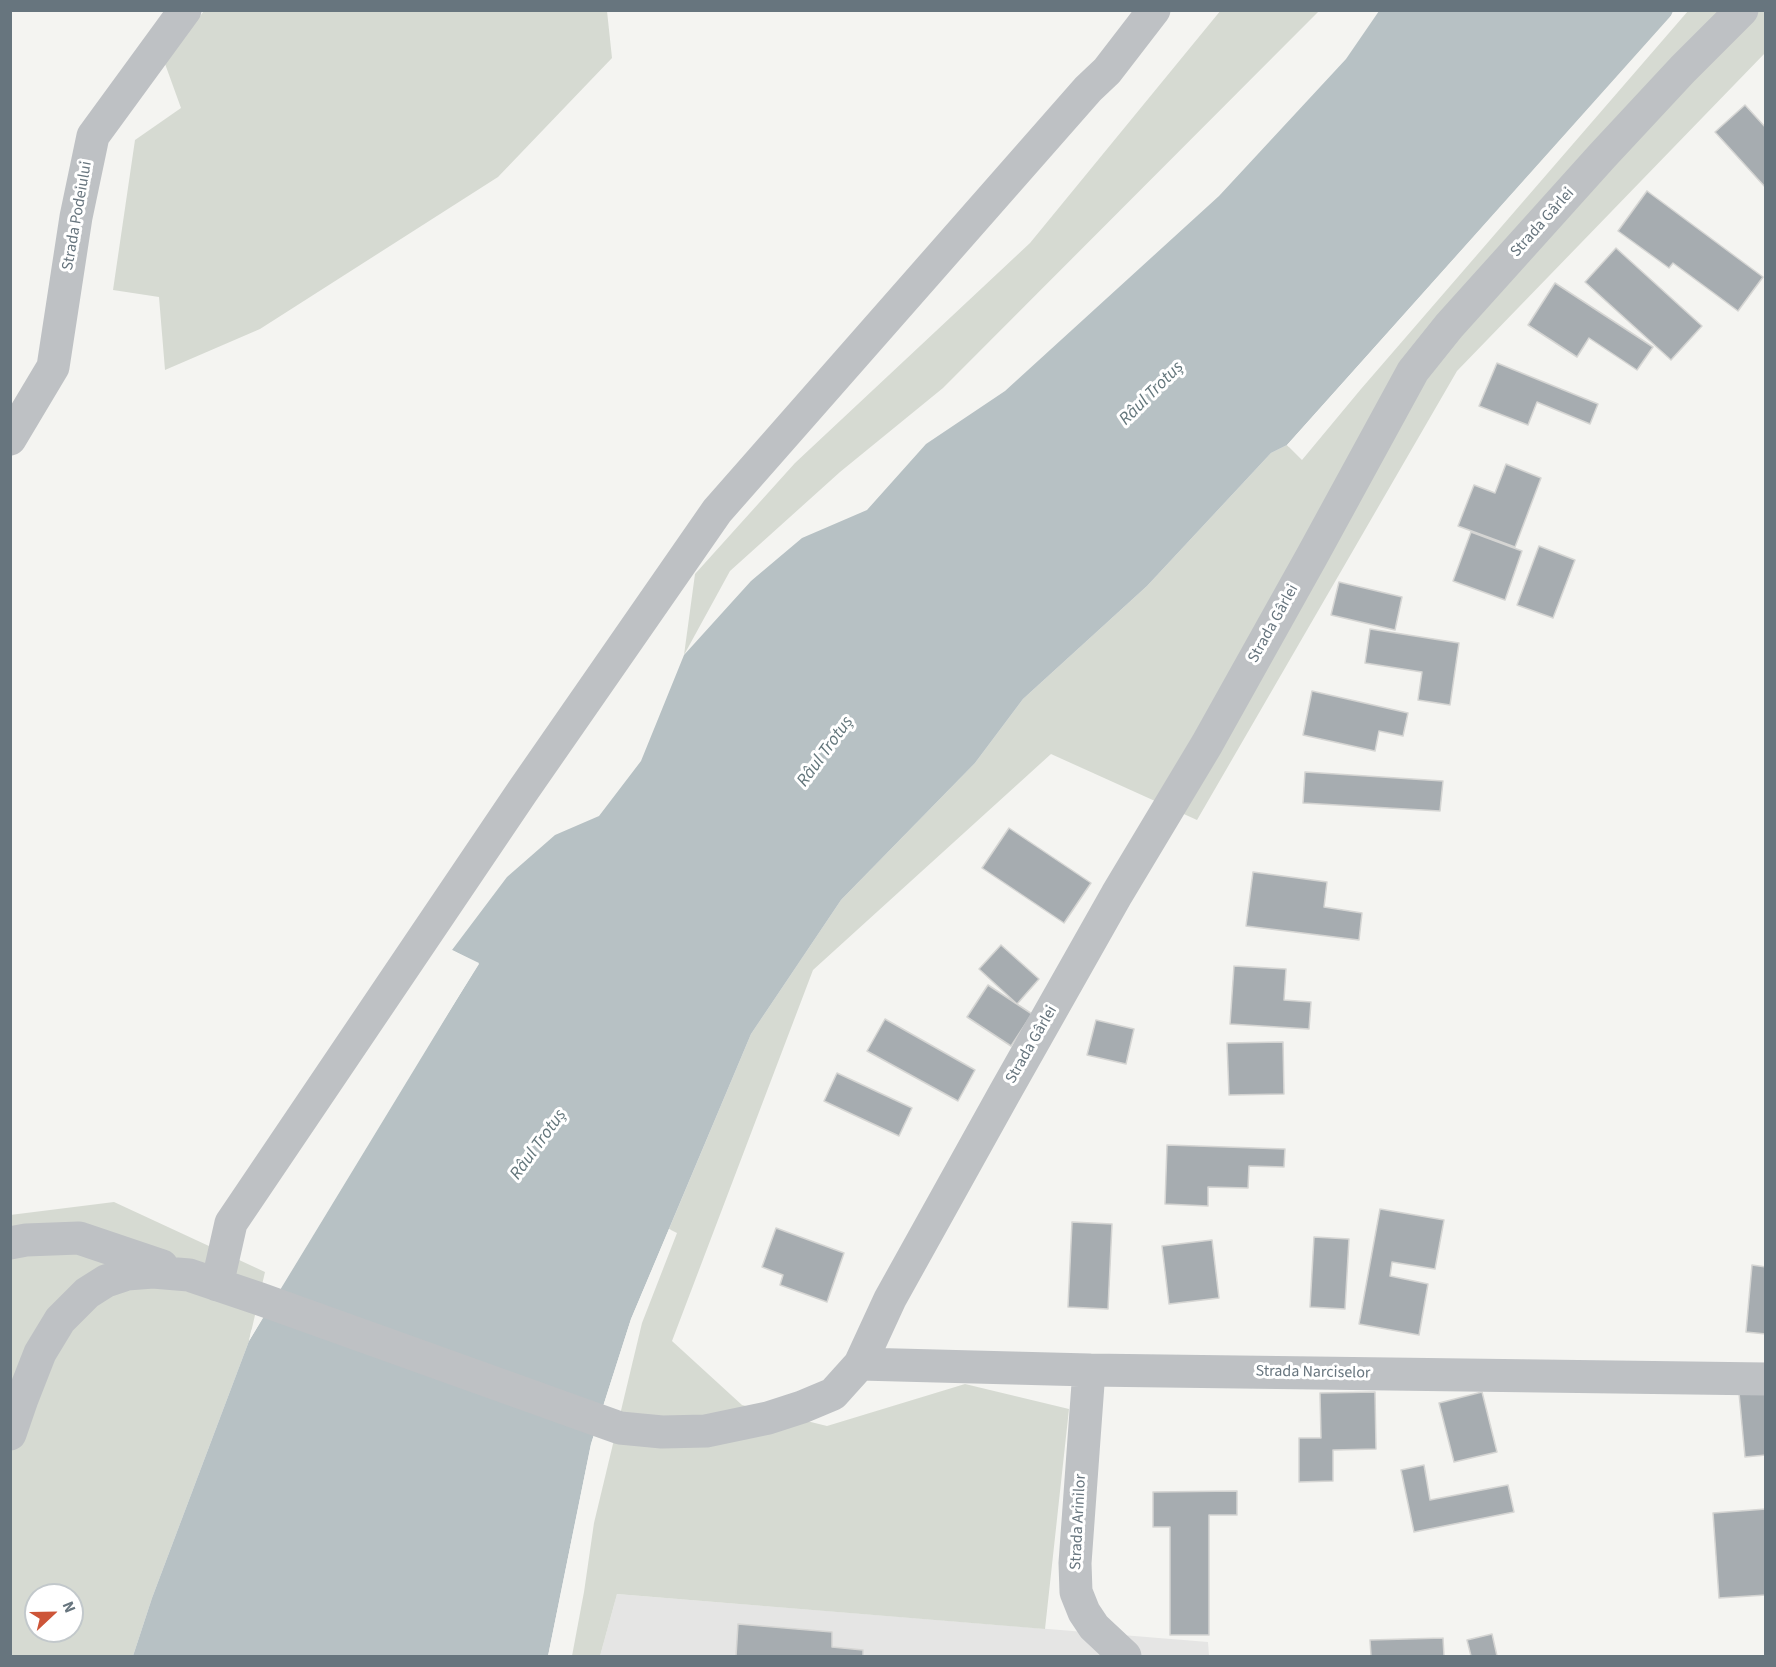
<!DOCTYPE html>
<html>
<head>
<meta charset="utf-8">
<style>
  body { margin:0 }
  #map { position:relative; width:1776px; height:1667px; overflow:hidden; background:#f4f4f1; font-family:"Source Sans 3",sans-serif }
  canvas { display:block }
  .frame { position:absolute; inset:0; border:12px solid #67757e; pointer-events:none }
  .north { position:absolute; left:24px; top:1583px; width:60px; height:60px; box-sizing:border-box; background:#fff; border:2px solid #c2c8cb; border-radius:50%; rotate:68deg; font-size:16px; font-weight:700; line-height:24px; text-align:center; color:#67757e }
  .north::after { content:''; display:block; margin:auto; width:21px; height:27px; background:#cd5538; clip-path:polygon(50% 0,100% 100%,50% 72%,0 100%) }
</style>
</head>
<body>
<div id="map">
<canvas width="1776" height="1667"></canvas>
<div class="frame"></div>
<div class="north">N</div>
</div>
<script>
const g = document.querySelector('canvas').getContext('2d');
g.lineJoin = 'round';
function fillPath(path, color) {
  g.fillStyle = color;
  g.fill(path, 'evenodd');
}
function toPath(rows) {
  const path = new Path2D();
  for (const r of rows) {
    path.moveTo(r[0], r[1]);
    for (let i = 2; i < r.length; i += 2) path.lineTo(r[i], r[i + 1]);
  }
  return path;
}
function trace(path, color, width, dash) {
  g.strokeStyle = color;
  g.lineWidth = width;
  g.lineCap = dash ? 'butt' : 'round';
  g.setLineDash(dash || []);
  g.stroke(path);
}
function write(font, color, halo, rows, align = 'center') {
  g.font = font + ' "Source Sans 3",sans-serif';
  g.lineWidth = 6;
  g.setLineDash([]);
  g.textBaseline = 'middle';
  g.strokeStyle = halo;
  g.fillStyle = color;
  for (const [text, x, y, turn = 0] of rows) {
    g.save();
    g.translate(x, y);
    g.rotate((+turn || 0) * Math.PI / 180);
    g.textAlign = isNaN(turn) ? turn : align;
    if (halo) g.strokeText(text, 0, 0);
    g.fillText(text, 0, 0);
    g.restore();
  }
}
fillPath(toPath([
  [617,1594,1208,1642,1209,1656,600,1656]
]), '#e5e5e4');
fillPath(toPath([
  [1221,10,1319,11,943,388,840,472,730,571,684,655,695,574,795,463,1030,243],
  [204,11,607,11,612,58,498,177,260,329,165,370,159,297,113,290,135,140,181,108,164,61],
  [1688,11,1765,11,1765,53,1457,371,1197,820,1051,754,813,970,672,1341,742,1405,827,1426,965,1384,1069,1409,1045,1629,617,1594,600,1656,572,1656,584,1592,594,1523,642,1323,677,1233,669,1229,751,1034,841,900,975,763,1023,699,1147,586,1271,453,1287,445,1302,460,1361,389],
  [114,1202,265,1272,249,1341,152,1598,133,1656,11,1656,10,1215],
  [36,1595,72,1595,72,1631,36,1631]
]), '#d6dad2');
fillPath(toPath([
  [1379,11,1673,11,1670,18,1287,445,1271,453,1147,586,1023,699,975,763,841,900,751,1034,631,1319,591,1444,548,1656,133,1656,152,1598,249,1341,355,1161,479,964,452,950,507,877,555,835,599,816,641,761,684,655,751,581,802,538,867,510,926,444,1005,391,1219,196,1346,59]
]), '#b7c1c4');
fillPath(toPath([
  [1676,10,1672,20,1289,447,1287,445],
  [452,950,479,963,249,1341,251,1331,352,1159,475,965,450,953],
  [669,1229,671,1230,634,1320,594,1444,565,1590,551,1656,548,1656,591,1444,631,1319]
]), '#f4f4f1');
const building = toPath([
  [1745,105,1766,128,1766,188,1715,132,1745,105],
  [1647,191,1763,277,1738,311,1673,263,1669,268,1618,231,1647,191],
  [1616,248,1702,326,1671,360,1585,282,1616,248],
  [1555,283,1653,347,1637,370,1589,338,1577,357,1528,325,1555,283],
  [1497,363,1598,404,1590,424,1537,402,1528,425,1479,406,1497,363],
  [1506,464,1541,478,1515,547,1458,526,1474,485,1495,493,1506,464],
  [1471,532,1522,551,1505,600,1453,581,1471,532],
  [1539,546,1575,560,1553,618,1517,605,1539,546],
  [1339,582,1402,597,1395,630,1331,615,1339,582],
  [1370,629,1459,643,1450,705,1418,700,1422,672,1365,663,1370,629],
  [1312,691,1408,713,1403,736,1379,731,1375,751,1303,735,1312,691],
  [1305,772,1443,781,1440,811,1303,803,1305,772],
  [1009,828,1091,883,1064,923,982,868,1009,828],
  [1253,872,1327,882,1324,907,1362,913,1359,940,1246,926,1253,872],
  [1001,945,1039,979,1017,1004,979,969,1001,945],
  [1234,966,1286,969,1284,1000,1311,1002,1309,1029,1230,1024,1234,966],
  [988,985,1032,1014,1011,1046,967,1017,988,985],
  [885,1019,975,1070,958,1101,867,1051,885,1019],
  [1096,1020,1134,1029,1126,1064,1087,1055,1096,1020],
  [1283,1042,1284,1094,1229,1095,1227,1043,1283,1042],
  [837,1073,912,1108,899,1136,824,1101,837,1073],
  [1167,1145,1285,1149,1284,1167,1249,1166,1248,1188,1208,1187,1208,1206,1165,1204,1167,1145],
  [1380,1209,1444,1220,1435,1269,1392,1262,1390,1276,1428,1284,1419,1335,1359,1324,1380,1209],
  [1072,1222,1112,1224,1108,1309,1068,1307,1072,1222],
  [776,1228,844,1253,827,1302,780,1285,783,1275,762,1267,776,1228],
  [1314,1237,1349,1239,1345,1309,1310,1307,1314,1237],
  [1212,1240,1219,1298,1169,1304,1162,1246,1212,1240],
  [1752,1265,1766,1267,1766,1334,1746,1332,1752,1265],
  [1766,1391,1766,1455,1745,1457,1739,1393,1766,1391],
  [1375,1392,1376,1449,1333,1450,1333,1481,1299,1482,1299,1438,1321,1438,1320,1393,1375,1392],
  [1482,1392,1497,1452,1454,1462,1439,1403,1482,1392],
  [1424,1465,1430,1500,1508,1485,1514,1512,1414,1532,1401,1470,1424,1465],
  [1237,1491,1237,1515,1209,1515,1209,1635,1170,1635,1170,1527,1153,1527,1153,1492,1237,1491],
  [1766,1509,1766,1595,1719,1598,1713,1513,1766,1509],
  [738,1624,832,1632,832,1647,863,1650,863,1656,736,1656,738,1624],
  [1492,1634,1497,1656,1471,1656,1467,1640,1492,1634],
  [1443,1638,1444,1656,1371,1656,1370,1640,1443,1638]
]);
fillPath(building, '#a6acb0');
trace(building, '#d5d5d3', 1.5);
trace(toPath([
  [10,439,53,367,76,217,93,136,185,10],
  [10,1243,26,1240,79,1238,162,1266],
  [217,1285,231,1223,522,792,717,511,1088,89,1107,71,1154,10],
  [860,1364,1089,1370,1766,1379],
  [1089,1370,1075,1563,1076,1592,1084,1612,1094,1627,1125,1656],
  [10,1434,22,1399,40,1353,60,1320,87,1293,106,1281,127,1274,153,1272,189,1275,260,1299,620,1428,662,1432,706,1431,768,1418,802,1407,833,1394,860,1364,890,1299,1004,1094,1117,894,1207,744,1312,556,1413,371,1449,326,1602,156,1683,69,1742,10]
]), '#bec1c4', 33);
write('16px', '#67757e', '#fff', [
  ["Strada Podeiului",78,216,-80],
  ["Strada Gârlei",1543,223,-48],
  ["Strada Gârlei",1274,624,-61],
  ["Strada Gârlei",1032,1045,-60],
  ["Strada Narciselor",1313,1373,1],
  ["Strada Arinilor",1079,1522,-87]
]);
write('italic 18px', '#63767b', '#fff', [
  ["Râul Trotuș",1152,394,-45],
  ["Râul Trotuș",826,752,-54],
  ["Râul Trotuș",539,1145,-54]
]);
</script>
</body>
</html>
